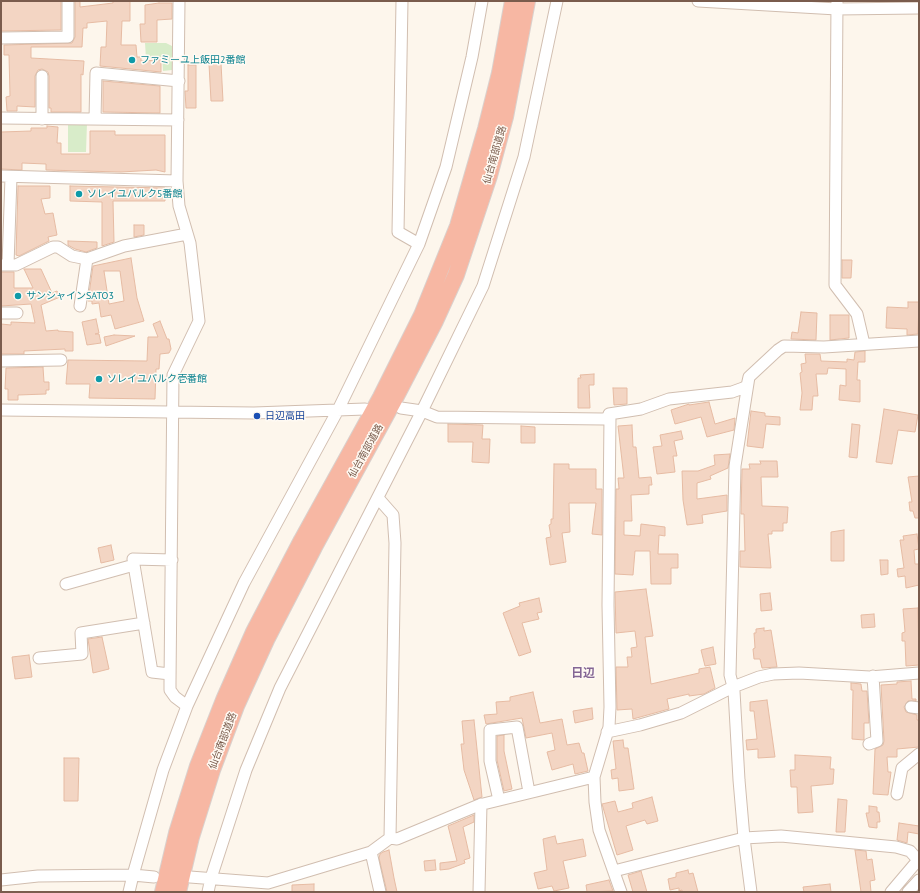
<!DOCTYPE html>
<meta charset="utf-8">
<style>
body{margin:0}
#map{position:relative;width:920px;height:893px;overflow:hidden;background:#fdf6ec;font-family:"PT Sans",sans-serif}
canvas{display:block}
.frame{position:absolute;inset:0;border:2px solid #7a5c4d;pointer-events:none}
</style>
<div id="map">
<canvas width="920" height="893"></canvas>
<div class="frame"></div>
</div>
<script>
const context = document.querySelector('canvas').getContext('2d');
context.lineJoin = 'round';
function fillPath(path, color) { context.fillStyle = color; context.fill(path, 'evenodd'); }
const toPath = rows => new Path2D(rows.map(r => 'M' + r).join(''));
function trace(path, color, width, dash) { context.strokeStyle = color; context.lineWidth = width; context.lineCap = dash ? 'butt' : 'round'; context.setLineDash(dash || []); context.stroke(path); }
function drawText(font, color, halo, rows, align = 'center') {
  context.font = font + ' "PT Sans","Noto Sans JP",sans-serif'; context.lineWidth = 3; context.setLineDash([]); context.textBaseline = 'middle'; context.strokeStyle = halo; context.fillStyle = color; for (const [text, x, y, turn = 0] of rows) {
    context.save(); context.translate(x, y); context.rotate((+turn || 0) * Math.PI / 180); context.textAlign = isNaN(turn) ? turn : align; if (halo) context.strokeText(text, 0, 0); context.fillText(text, 0, 0); context.restore();
  }
}
fillPath(toPath([
 [145,43,166,43,172,46,172,70,163,71,162,57,146,58],
 [68,123,87,123,86,152,68,152]
]), '#d8ecc9');
const building = toPath([
 [1,1,61,1,61,30,1,31,1,1],
 [75,1,80,1,80,7,113,3,113,1,130,1,130,21,122,21,121,45,136,45,137,57,141,57,141,61,161,60,161,72,100,66,101,47,106,47,107,21,87,23,87,28,83,28,82,47,31,47,31,58,84,61,83,75,81,74,81,112,51,112,51,108,49,108,49,76,48,72,42,69,38,70,35,76,35,107,17,106,17,111,7,111,6,97,10,96,9,55,4,55,4,45,72,43,75,37,75,1],
 [159,3,172,3,172,19,157,20,157,42,141,42,140,24,145,24,145,5,159,3],
 [221,63,223,101,211,101,209,64,221,63],
 [188,65,196,65,196,108,186,108,185,91,188,91,188,65],
 [103,81,160,86,160,113,103,112,103,81],
 [47,126,58,127,57,143,61,143,61,154,90,154,90,131,115,131,115,135,165,135,165,172,156,170,121,172,46,170,46,164,22,163,22,170,1,169,1,132,31,131,31,128,47,128,47,126],
 [18,186,50,186,50,198,41,199,45,214,53,213,57,235,48,237,49,241,19,256,16,255,18,186],
 [70,186,165,188,165,201,113,201,114,242,102,246,102,202,70,201,70,186],
 [134,225,144,225,144,235,134,237,134,225],
 [68,241,97,242,97,248,86,252,75,249,68,245,68,241],
 [131,258,137,298,144,321,115,329,111,315,101,317,99,303,92,304,92,301,88,301,93,266,131,258],
 [104,271,120,271,124,301,109,304,104,271],
 [842,260,852,260,851,278,842,278,842,260],
 [24,269,41,269,52,293,57,291,60,297,41,305,46,331,58,330,58,331,73,332,73,351,65,351,65,349,24,351,24,354,1,354,1,324,11,325,11,322,35,323,31,304,1,306,1,272,14,272,14,288,33,288,24,269],
 [908,302,919,302,918,334,907,335,907,329,886,328,887,307,908,308,908,302],
 [801,312,817,313,816,340,791,339,792,332,798,333,801,312],
 [830,315,849,315,849,338,830,340,830,315],
 [96,319,99,333,95,334,99,334,101,343,87,345,82,322,96,319],
 [160,321,167,339,169,339,171,349,169,353,160,354,159,369,156,369,155,399,89,398,90,384,66,384,68,360,147,361,148,337,158,337,153,324,160,321],
 [114,335,135,336,106,346,104,337,114,335],
 [865,351,865,362,858,362,857,380,860,380,860,402,839,400,840,385,846,386,846,369,828,368,827,374,816,374,818,396,813,396,812,410,800,410,802,393,800,373,802,372,801,364,806,363,805,354,820,354,821,361,847,362,847,359,854,360,855,352,865,351],
 [43,367,44,382,49,382,49,390,46,390,46,394,18,395,18,400,8,400,8,389,5,389,6,368,43,367],
 [594,374,594,385,589,385,590,408,578,408,578,378,581,378,580,375,594,374],
 [613,388,627,388,627,404,614,405,613,388],
 [709,402,715,424,735,418,734,430,707,437,701,417,675,424,671,410,689,404,689,405,709,402],
 [884,409,918,415,915,432,898,430,892,464,876,462,884,409],
 [751,411,765,413,765,416,780,417,780,425,766,424,763,448,747,446,751,411],
 [448,424,483,425,482,439,490,439,489,463,472,462,473,442,448,442,448,424],
 [852,424,860,425,857,458,849,457,852,424],
 [632,425,633,447,636,447,639,478,651,477,652,485,649,485,649,494,631,495,632,521,624,521,624,535,640,536,641,524,665,527,665,536,659,535,658,554,678,554,678,568,671,568,671,584,651,584,650,551,635,551,633,575,615,574,616,489,619,489,618,478,624,478,618,426,632,425],
 [521,426,535,427,535,443,521,443,521,426],
 [681,431,683,439,674,441,677,456,673,456,675,472,657,474,653,447,662,446,660,435,681,431],
 [730,454,728,468,710,476,711,479,697,483,697,499,727,495,727,511,702,515,703,523,687,525,683,500,682,471,698,471,715,465,714,455,730,454],
 [760,461,777,461,778,477,761,477,762,506,788,507,787,523,783,523,783,531,772,531,772,534,768,534,771,568,740,567,740,551,745,551,744,514,741,514,742,469,750,469,749,464,761,464,760,461],
 [554,464,569,464,569,469,596,469,596,489,602,489,602,535,592,534,596,503,569,503,570,532,562,533,566,562,550,565,546,538,551,537,549,525,551,524,551,519,553,519,554,464],
 [919,476,919,518,915,518,913,511,910,511,909,502,912,502,908,477,919,476],
 [844,530,844,561,831,561,831,532,844,530],
 [917,534,919,549,914,550,915,564,919,564,919,585,906,588,905,576,898,577,897,569,904,568,900,540,904,540,903,536,917,534],
 [111,545,114,560,101,563,98,548,111,545],
 [880,560,888,560,888,574,881,575,880,560],
 [646,589,653,636,645,637,651,684,699,673,699,669,710,667,715,688,704,694,689,696,689,694,667,699,669,709,633,719,632,709,617,710,616,667,628,667,627,657,632,657,631,648,637,647,635,631,616,633,615,592,646,589],
 [770,593,772,610,761,611,760,594,770,593],
 [539,598,542,612,537,613,539,619,522,623,531,652,519,656,503,613,520,606,519,603,539,598],
 [918,608,919,665,906,666,905,641,902,641,902,633,905,632,903,609,918,608],
 [874,614,875,627,862,628,861,615,874,614],
 [764,628,764,631,771,630,777,667,762,668,760,659,754,659,753,649,755,648,754,633,756,633,756,629,764,628],
 [102,637,109,669,93,673,88,639,102,637],
 [713,647,716,664,705,666,701,650,713,647],
 [29,655,32,677,15,679,12,657,29,655],
 [911,681,912,699,916,699,916,701,908,701,904,707,906,712,917,715,917,720,919,720,919,747,897,749,897,757,887,757,888,772,891,772,888,795,873,794,875,749,883,745,884,741,881,685,897,684,897,682,911,681],
 [851,683,861,684,862,691,867,691,869,723,864,723,864,740,852,739,853,690,851,690,851,683],
 [533,692,540,723,562,719,567,745,579,743,582,753,584,753,588,771,575,774,573,764,552,770,547,752,555,750,552,733,526,738,522,718,486,724,484,715,497,714,496,702,510,701,510,697,533,692],
 [767,700,775,757,758,758,758,749,747,750,746,740,757,739,754,711,750,711,750,702,767,700],
 [592,708,593,719,575,723,573,711,592,708],
 [474,720,482,797,474,800,464,770,461,744,464,744,462,721,474,720],
 [504,735,504,751,512,789,504,791,497,760,497,736,504,735],
 [623,740,624,748,628,748,634,789,619,791,618,778,612,779,611,770,616,769,613,741,623,740],
 [795,755,831,757,830,769,834,769,833,784,811,786,813,812,798,813,797,787,791,787,790,770,795,770,795,755],
 [64,758,79,758,78,801,64,801,64,758],
 [652,797,658,821,647,824,645,820,626,826,633,850,617,855,602,804,615,801,618,812,633,808,632,803,652,797],
 [838,799,847,800,845,832,836,832,838,799],
 [869,806,877,807,877,812,879,812,880,822,877,822,877,828,869,827,866,813,869,813,869,806],
 [474,815,474,822,463,827,470,858,464,860,465,863,449,869,440,870,440,863,457,861,448,826,474,815],
 [899,823,919,826,919,834,908,832,907,843,897,840,899,823],
 [555,836,557,844,583,839,586,856,563,861,569,888,554,891,552,886,538,889,534,873,547,870,543,839,555,836],
 [389,850,394,878,397,892,387,892,379,858,380,854,383,852,389,850],
 [855,850,866,851,867,860,872,859,875,880,870,881,871,892,861,892,855,850],
 [435,860,436,870,425,871,424,861,435,860],
 [688,870,689,874,693,873,698,892,682,892,682,890,679,891,679,888,670,890,668,879,676,877,676,873,688,870],
 [641,871,647,892,633,892,628,875,641,871],
 [609,880,613,891,587,892,586,885,609,880],
 [314,884,314,892,292,892,292,885,314,884],
 [830,884,831,892,804,892,803,887,830,884]
]);
fillPath(building, '#f3d5c3');
trace(building, '#e6bba3', 1);
const minor = toPath([
 [179,1,177,181,179,206,190,243,199,321,173,375,170,682,170,690,175,697,187,706],
 [402,1,398,232,419,244],
 [698,1,837,9,919,8],
 [837,1,835,285,857,314,864,344],
 [1,38,68,37,68,1],
 [1,118,178,120],
 [42,119,42,76],
 [95,119,96,73,179,81],
 [1,176,177,181],
 [1,265,16,265,53,247,58,247,72,256,87,259,124,246,187,234],
 [8,265,11,177],
 [80,306,87,259],
 [1,313,17,313],
 [1,361,61,360],
 [749,377,735,466,730,675,734,691,739,780,744,838,781,836,896,847,910,851,918,860],
 [401,408,422,411,437,417,603,419,610,417,609,414,641,409,669,399,732,392,743,388,747,386,749,377,778,350,784,346,824,347,919,341],
 [1,410,254,413,365,409],
 [610,417,608,605,610,707,609,727,594,777,595,802,599,830,621,892],
 [66,584,134,565],
 [39,658,82,654,81,633,144,623],
 [170,674,152,672,133,559,172,560],
 [911,707,919,708],
 [607,732,640,725,681,713,733,687,759,677,773,674,799,673,870,677,919,673],
 [869,744,877,741,873,676],
 [897,794,902,768,919,754],
 [499,800,490,761,490,730,517,727,529,792],
 [390,838,397,839,479,805,594,777],
 [371,852,380,892],
 [614,871,744,838,751,892],
 [190,877,268,883,371,852,390,838,395,543,393,515,378,498],
 [1,880,38,876,133,875,154,877],
 [129,892,133,875,163,770,187,706,244,583,338,410,419,244,446,167,472,57,482,1],
 [208,892,211,878,246,770,280,688,422,411,483,286,524,157,557,1],
 [479,892,481,804],
 [891,892,919,859],
 [908,892,919,880]
]);
const highway = toPath([
 [163,892,177,833,198,766,224,700,254,632,302,540,381,397,422,315,458,226,486,129,500,73,513,1],
 [178,892,191,837,212,770,236,706,267,638,314,547,393,402,435,321,456,275,489,176,505,117,527,1]
]);
trace(minor, '#d1beb0', 13);
trace(highway, '#dad1cd', 18);
trace(minor, '#fff', 11);
trace(highway, '#f7b7a3', 16);
for (const [x, y, r, color] of [
 [132,60,4,"#0f9aa8"],
 [79,194,4,"#0f9aa8"],
 [18,296,4,"#0f9aa8"],
 [99,379,4,"#0f9aa8"],
 [257,416,4,"#1a4fb4"]
]) { const dot = new Path2D(); dot.arc(x, y, r, 0, 2 * Math.PI); context.fillStyle = color; context.fill(dot); trace(dot, '#fffaf3', 1.5); }
drawText('10px', '#0d838f', '#fffaf3', [
 ["ファミーユ上飯田2番館",140,60],
 ["ソレイユパルク5番館",87,194],
 ["サンシャインSATO3",26,296],
 ["ソレイユパルク壱番館",107,379]
], 'left');
drawText('10px', '#7a5c4d', '#fffaf3', [
 ["仙台南部道路",495,155,-74],
 ["仙台南部道路",366,451,-61],
 ["仙台南部道路",223,741,-69]
]);
drawText('10px', '#164399', '#fffaf3', [
 ["日辺高田",265,416]
], 'left');
drawText('bold 12px', '#846695', '#fffaf3', [
 ["日辺",583,674]
]);
</script>
